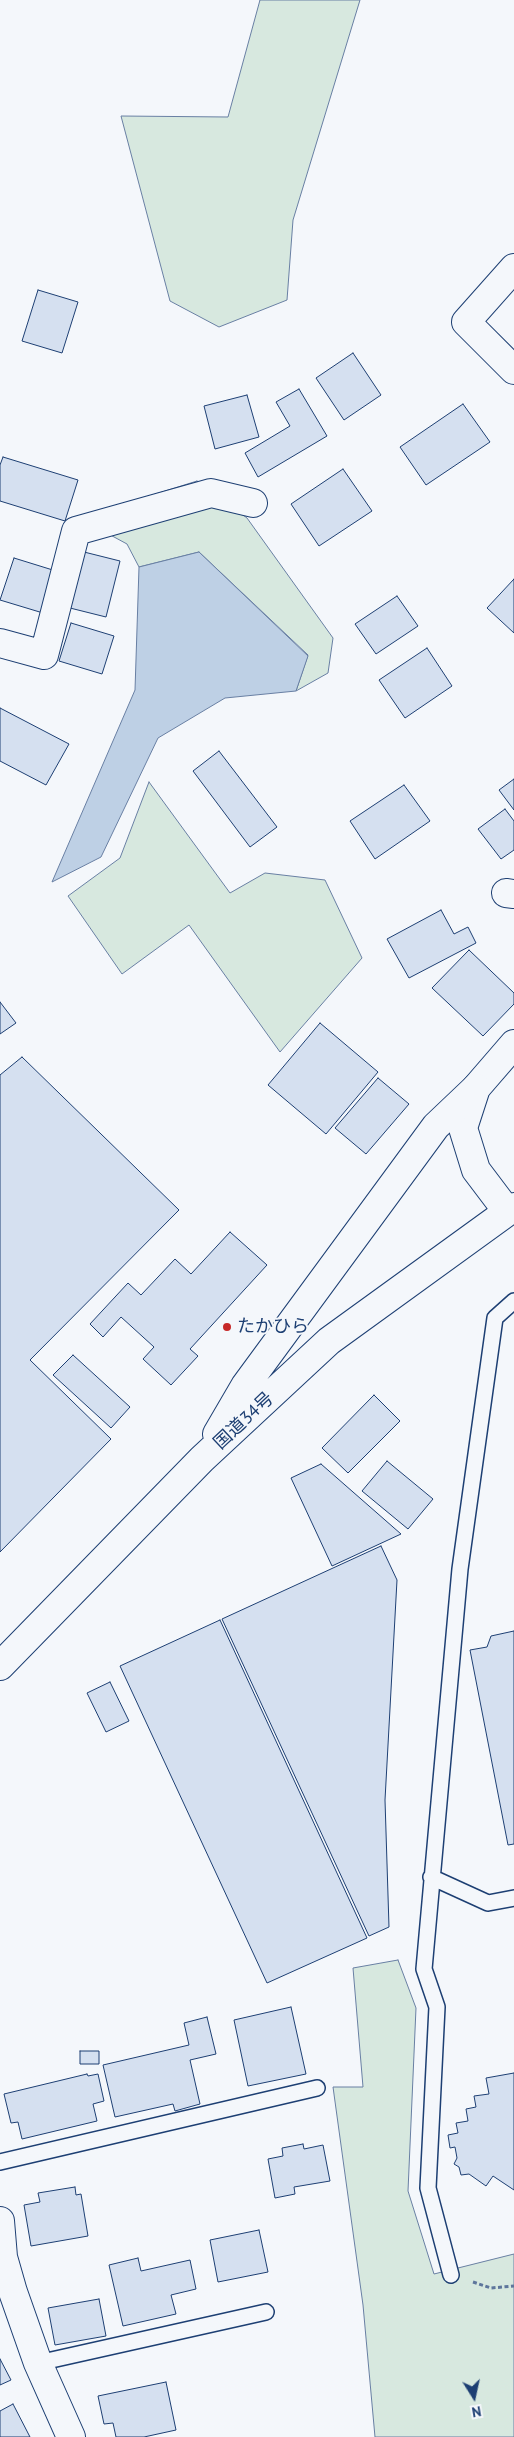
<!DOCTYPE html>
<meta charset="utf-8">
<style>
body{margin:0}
#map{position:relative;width:514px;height:2437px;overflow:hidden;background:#f4f7fb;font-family:"PT Sans",sans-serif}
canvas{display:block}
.north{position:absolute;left:449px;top:2372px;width:50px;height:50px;-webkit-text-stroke:4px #f4f7fb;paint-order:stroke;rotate:170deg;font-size:14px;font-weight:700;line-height:20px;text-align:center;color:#1d3f73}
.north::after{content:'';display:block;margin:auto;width:18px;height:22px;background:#1d3f73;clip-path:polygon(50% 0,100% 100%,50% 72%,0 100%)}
</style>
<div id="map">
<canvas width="514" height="2437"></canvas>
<div class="north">N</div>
</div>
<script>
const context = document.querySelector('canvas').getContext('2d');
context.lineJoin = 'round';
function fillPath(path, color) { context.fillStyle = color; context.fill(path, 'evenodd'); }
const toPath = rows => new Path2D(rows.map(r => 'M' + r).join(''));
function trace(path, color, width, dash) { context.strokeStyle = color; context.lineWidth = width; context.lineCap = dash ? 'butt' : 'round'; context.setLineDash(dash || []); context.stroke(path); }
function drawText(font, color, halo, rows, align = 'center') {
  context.font = font + ' "PT Sans","Noto Sans JP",sans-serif'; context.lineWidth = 4; context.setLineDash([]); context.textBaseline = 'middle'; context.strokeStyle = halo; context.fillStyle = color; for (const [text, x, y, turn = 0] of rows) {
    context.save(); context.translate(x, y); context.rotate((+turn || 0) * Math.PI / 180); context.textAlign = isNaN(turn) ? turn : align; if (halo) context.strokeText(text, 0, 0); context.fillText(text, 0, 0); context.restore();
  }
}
const green = toPath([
 [260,0,360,0,293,220,287,300,219,327,170,301,121,116,228,117,260,0],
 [197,481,247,518,333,638,328,673,296,691,308,655,199,552,139,567,127,544,79,518,197,481],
 [149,782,230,893,265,873,325,880,362,958,280,1052,189,925,122,974,68,896,120,858,149,782],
 [398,1960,416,2008,408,2191,434,2274,514,2254,514,2437,375,2437,363,2305,333,2087,363,2087,353,1968,398,1960]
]);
fillPath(green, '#d7e8df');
trace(green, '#687fa3', 1);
const water = toPath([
 [199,552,308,656,296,691,225,698,158,738,101,857,52,882,135,690,139,567,199,552]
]);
fillPath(water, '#bed0e5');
trace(water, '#687fa3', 1);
const building = toPath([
 [38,290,78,302,62,353,22,341,38,290],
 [353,353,381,395,344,420,316,378,353,353],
 [299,389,327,436,258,477,245,453,290,426,276,402,299,389],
 [247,395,259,437,215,449,204,406,247,395],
 [463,404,490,442,426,485,400,447,463,404],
 [3,457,78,480,65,521,0,501,0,465,3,457],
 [343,469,372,511,319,546,291,504,343,469],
 [84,552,120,561,106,617,70,608,84,552],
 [14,558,56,571,43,613,0,600,14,558],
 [514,579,514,633,487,608,514,579],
 [397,596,418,626,376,654,355,624,397,596],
 [71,623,114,636,102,674,59,661,71,623],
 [427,648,452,686,405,718,379,680,427,648],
 [0,708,69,744,46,785,0,761,0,708],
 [219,751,277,827,250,847,193,771,219,751],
 [514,779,514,810,499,790,514,779],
 [404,785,430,821,375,859,350,821,404,785],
 [505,809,514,821,514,850,501,859,478,829,505,809],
 [441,910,454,934,468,927,476,943,409,978,387,939,441,910],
 [469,950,514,993,514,1004,483,1036,432,988,469,950],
 [0,1002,16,1023,0,1034,0,1002],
 [320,1023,378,1072,326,1134,268,1085,320,1023],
 [22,1057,179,1210,30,1360,111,1439,0,1552,0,1075,22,1057],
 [378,1078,409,1104,366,1154,335,1128,378,1078],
 [230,1232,267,1265,190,1349,198,1356,171,1385,143,1359,154,1347,121,1317,103,1337,90,1324,128,1283,141,1295,175,1259,191,1274,230,1232],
 [73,1355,130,1407,111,1428,53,1375,73,1355],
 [374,1395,400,1421,348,1473,322,1448,374,1395],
 [387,1461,433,1499,408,1529,362,1491,387,1461],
 [321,1464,401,1534,332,1566,291,1478,321,1464],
 [381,1546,397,1580,385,1800,389,1927,369,1936,222,1619,381,1546],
 [220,1620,367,1938,267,1983,120,1666,220,1620],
 [514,1631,514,1844,508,1845,470,1650,487,1647,491,1636,514,1631],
 [110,1682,129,1721,106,1732,87,1693,110,1682],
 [291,2007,306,2074,248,2086,234,2020,291,2007],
 [207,2017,216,2054,190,2060,200,2104,175,2111,173,2104,115,2117,103,2065,189,2045,184,2023,207,2017],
 [80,2051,99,2051,99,2064,80,2064,80,2051],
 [514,2073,514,2190,493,2176,486,2186,469,2174,461,2175,459,2167,454,2164,457,2158,455,2147,450,2148,448,2135,458,2133,456,2123,468,2121,466,2109,476,2107,474,2096,489,2094,486,2078,514,2073],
 [87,2074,88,2076,98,2074,104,2101,93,2104,97,2121,22,2139,18,2122,11,2123,4,2094,87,2074],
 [303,2144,304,2149,323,2145,330,2181,294,2187,295,2194,275,2198,268,2159,283,2156,282,2148,303,2144],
 [75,2187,76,2195,81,2194,88,2236,31,2246,24,2205,40,2202,38,2193,75,2187],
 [259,2230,268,2272,218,2282,210,2240,259,2230],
 [138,2258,141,2271,190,2260,196,2289,171,2295,176,2314,123,2326,109,2265,138,2258],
 [99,2299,106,2336,55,2345,48,2308,99,2299],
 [0,2359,11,2380,0,2385,0,2359],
 [166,2382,176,2430,144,2437,116,2437,113,2423,104,2424,98,2396,166,2382],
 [13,2404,30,2437,0,2437,0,2411,13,2404]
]);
fillPath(building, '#d5e0f0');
trace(building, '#1d3f73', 1);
const lane = toPath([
 [431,1877,488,1903,514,1898],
 [0,2162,317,2088],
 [451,2275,428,2188,437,2007,424,1969,460,1569,495,1318,514,1301],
 [38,2363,266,2312]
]);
const street = toPath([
 [514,268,466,322,514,370],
 [0,643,44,655,76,531,211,493,253,503],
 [506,893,514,894],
 [507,1211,476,1170,463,1128,476,1088,514,1044],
 [0,2221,3,2257,13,2292,38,2363,71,2437]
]);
const highway = toPath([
 [217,1434,245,1386,436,1126,476,1088],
 [0,1666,202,1459,329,1341,514,1207]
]);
trace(lane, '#1d3f73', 18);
trace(street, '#1d3f73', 30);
trace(highway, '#1d3f73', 30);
trace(toPath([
 [473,2282,491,2288,514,2286]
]), '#5e769c', 3, [4, 2.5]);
trace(lane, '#f4f7fb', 15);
trace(street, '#f4f7fb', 28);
trace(highway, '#f4f7fb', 28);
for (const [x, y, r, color] of [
 [227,1327,5,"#c62828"]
]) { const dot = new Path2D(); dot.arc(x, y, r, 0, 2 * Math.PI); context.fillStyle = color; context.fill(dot); trace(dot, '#f4f7fb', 2); }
drawText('18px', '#1d3f73', '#f4f7fb', [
 ["たかひら",237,1327]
], 'left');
drawText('18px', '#1d3f73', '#f4f7fb', [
 ["国道34号",244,1421,-43]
]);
</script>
